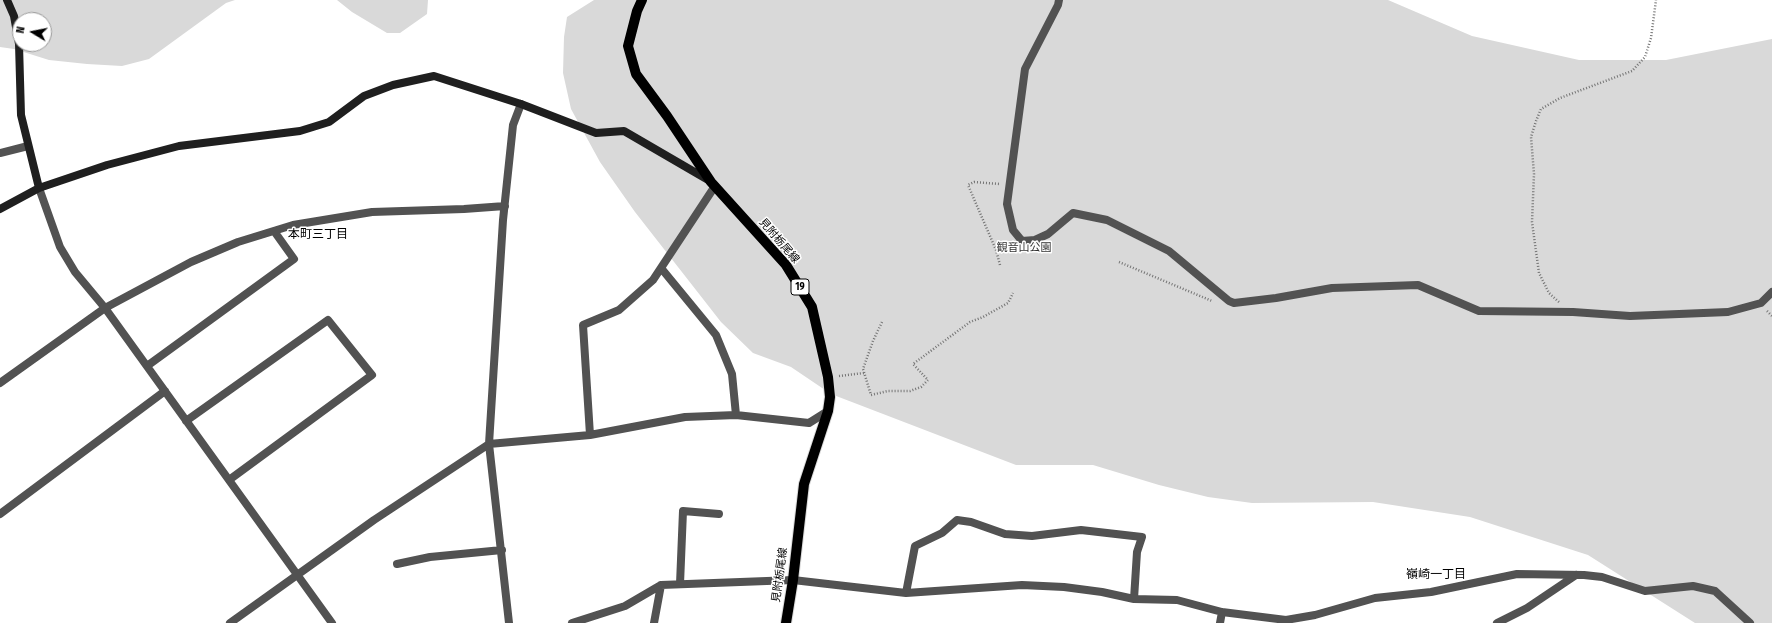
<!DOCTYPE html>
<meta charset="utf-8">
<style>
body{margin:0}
#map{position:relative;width:1772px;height:623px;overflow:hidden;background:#fff;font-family:"Fira Sans Condensed",sans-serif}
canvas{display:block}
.north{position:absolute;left:12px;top:12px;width:40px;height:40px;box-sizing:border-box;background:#fff;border:1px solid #999;border-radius:50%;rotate:280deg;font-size:11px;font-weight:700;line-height:16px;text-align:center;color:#000}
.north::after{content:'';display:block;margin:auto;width:14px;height:18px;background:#000;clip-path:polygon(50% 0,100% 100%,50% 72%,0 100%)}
</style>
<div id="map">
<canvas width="1772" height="623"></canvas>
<div class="north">N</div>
</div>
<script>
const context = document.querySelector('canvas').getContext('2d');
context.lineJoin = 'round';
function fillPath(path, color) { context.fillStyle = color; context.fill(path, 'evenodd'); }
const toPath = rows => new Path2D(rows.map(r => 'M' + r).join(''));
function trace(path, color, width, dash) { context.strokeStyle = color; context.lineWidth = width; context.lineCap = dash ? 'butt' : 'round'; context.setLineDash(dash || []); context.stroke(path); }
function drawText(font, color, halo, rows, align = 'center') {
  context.font = font + ' "Fira Sans Condensed","Noto Sans JP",sans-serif'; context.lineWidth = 3; context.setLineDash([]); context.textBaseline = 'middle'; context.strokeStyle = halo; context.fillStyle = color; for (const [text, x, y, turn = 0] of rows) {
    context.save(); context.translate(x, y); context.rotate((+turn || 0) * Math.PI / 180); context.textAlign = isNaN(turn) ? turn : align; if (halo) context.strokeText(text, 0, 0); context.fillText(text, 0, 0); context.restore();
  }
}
fillPath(toPath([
 [0,0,235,0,226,3,149,59,122,66,87,64,49,60,14,49,0,47],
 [20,20,44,20,44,44,20,44],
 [337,0,428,0,427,14,400,33,387,33,352,12],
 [594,0,1388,0,1472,36,1579,60,1666,60,1772,39,1772,623,1695,623,1588,555,1470,517,1373,502,1252,503,1208,497,1159,485,1093,465,1016,465,831,394,791,367,753,353,721,322,635,212,600,162,571,109,563,73,564,37,567,17]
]), '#d9d9d9');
const primary = toPath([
 [642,0,637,11,628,46,636,74,667,116,711,182,786,265,812,307,828,377,830,397,828,411,804,484,793,580,786,623]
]);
trace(primary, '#dbdbdb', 12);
trace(toPath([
 [1119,262,1212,301],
 [1000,265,996,250,968,185,974,182,1000,184],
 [1559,302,1549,293,1539,273,1532,222,1534,174,1531,137,1536,121,1541,109,1560,98,1632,71,1645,57,1651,38,1656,0],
 [1767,311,1772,316],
 [882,322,873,341,863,369,871,395,888,391,910,391,921,387,928,380,913,364,970,322,983,317,1008,303,1013,293],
 [839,376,864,373]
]), '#747474', 2.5, [1, 2]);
trace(toPath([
 [1059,0,1058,5,1025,69,1007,204,1013,230,1022,241,1035,240,1048,234,1073,213,1107,220,1169,251,1229,301,1234,303,1276,298,1332,288,1418,285,1479,311,1573,312,1630,316,1728,312,1761,303,1772,292],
 [0,153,28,146],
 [39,188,60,247,75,272,105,308,332,623],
 [661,268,716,335,732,374,736,415],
 [147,366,294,259,274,231],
 [0,383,105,308,191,262,238,242,293,225,372,212,464,209,505,206],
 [186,421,328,320,372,375,229,480],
 [590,435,583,325,619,310,653,280,715,186],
 [0,514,165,391],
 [397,564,430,557,502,550],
 [680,584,683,511,719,514],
 [906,593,915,546,942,533,957,520,971,522,1005,534,1032,536,1081,530,1142,537,1137,552,1134,599],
 [230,623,374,520,489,444,590,435,685,417,736,415,809,423,828,411],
 [509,623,489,444,503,220,513,125,521,104],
 [572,623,625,606,661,585,793,580,906,593,1022,585,1064,587,1102,592,1134,599,1177,600,1222,612,1286,620,1315,615,1375,598,1431,592,1517,574,1584,575,1602,577,1645,591,1693,586,1715,591,1750,623],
 [654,623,661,585],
 [1220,623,1222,612],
 [1497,623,1527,608,1576,575]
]), '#525252', 8);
trace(toPath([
 [7,0,14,16,19,44,21,115,39,188],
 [0,209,39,188,107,165,179,146,300,131,329,122,364,96,393,85,434,76,521,104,596,133,624,131,710,181]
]), '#1f1f1f', 8);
trace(primary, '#000', 10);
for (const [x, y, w] of [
 [800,287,18]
]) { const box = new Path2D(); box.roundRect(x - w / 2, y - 8, w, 16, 3); context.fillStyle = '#fff'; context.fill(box); trace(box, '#000', 1); }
drawText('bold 10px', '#000', null, [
 ["19",800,287]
]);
drawText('11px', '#000', '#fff', [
 ["見附栃尾線",779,241,49],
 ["見附栃尾線",780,575,-82]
]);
drawText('11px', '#303030', '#fff', [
 ["観音山公園",1024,248]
]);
drawText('12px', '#000', '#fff', [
 ["本町三丁目",318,235],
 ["嶺崎一丁目",1436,575]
]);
</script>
